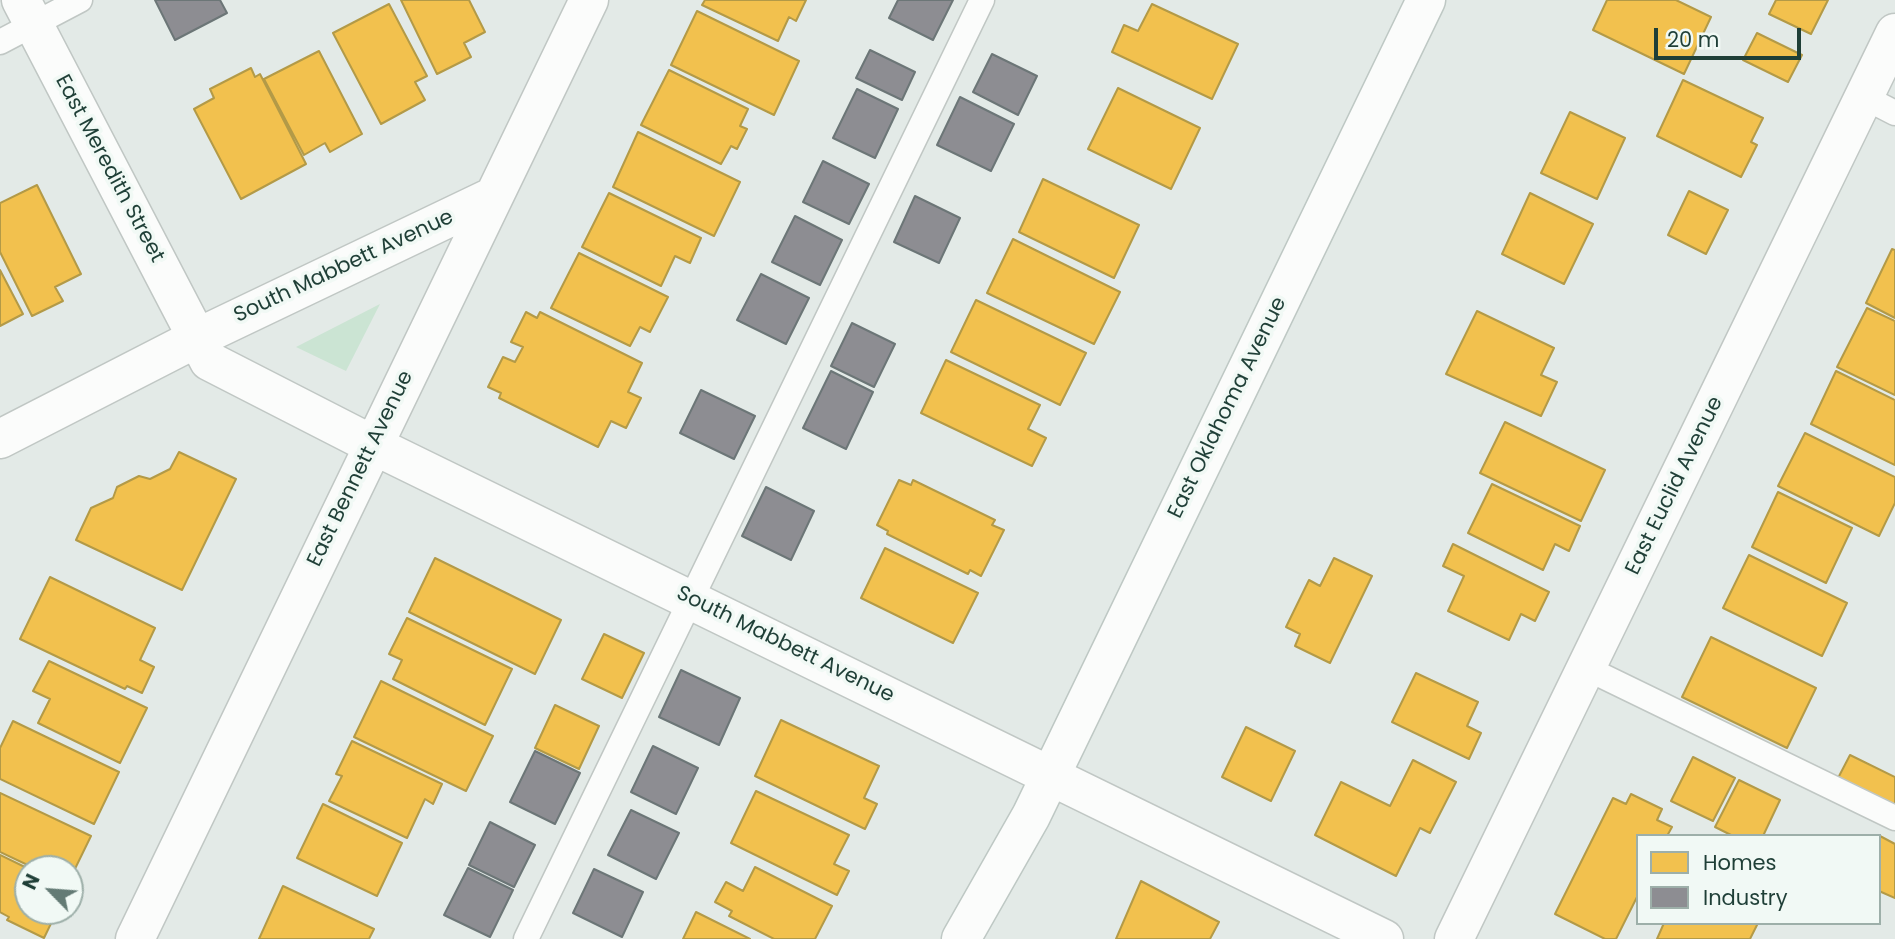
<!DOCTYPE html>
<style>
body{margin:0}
#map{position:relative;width:1895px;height:939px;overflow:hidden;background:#e3eae7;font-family:Poppins,sans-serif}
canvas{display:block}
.legend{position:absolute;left:1636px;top:834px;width:245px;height:91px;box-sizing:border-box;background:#f1f9f5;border:2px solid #9dafa9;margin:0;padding:9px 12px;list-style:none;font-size:21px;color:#1f3f37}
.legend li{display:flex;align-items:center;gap:14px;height:35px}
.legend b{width:35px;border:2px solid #9dafa9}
.north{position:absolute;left:14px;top:855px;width:70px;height:70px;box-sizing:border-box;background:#f1f9f5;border:2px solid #9dafa9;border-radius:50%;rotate:295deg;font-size:19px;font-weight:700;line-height:28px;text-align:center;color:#1f3f37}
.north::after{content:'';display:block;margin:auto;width:24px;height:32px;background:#647b75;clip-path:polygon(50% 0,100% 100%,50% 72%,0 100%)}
.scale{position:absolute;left:1654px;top:28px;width:147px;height:32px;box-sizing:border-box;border:4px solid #1f3f37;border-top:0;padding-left:9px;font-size:21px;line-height:24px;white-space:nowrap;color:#1f3f37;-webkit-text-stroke:5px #f1f9f5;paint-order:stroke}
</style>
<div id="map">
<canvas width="1895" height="939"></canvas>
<ul class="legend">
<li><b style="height:19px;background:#f2c14e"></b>Homes</li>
<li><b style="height:19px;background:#8d8d92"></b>Industry</li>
</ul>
<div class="north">N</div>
<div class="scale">20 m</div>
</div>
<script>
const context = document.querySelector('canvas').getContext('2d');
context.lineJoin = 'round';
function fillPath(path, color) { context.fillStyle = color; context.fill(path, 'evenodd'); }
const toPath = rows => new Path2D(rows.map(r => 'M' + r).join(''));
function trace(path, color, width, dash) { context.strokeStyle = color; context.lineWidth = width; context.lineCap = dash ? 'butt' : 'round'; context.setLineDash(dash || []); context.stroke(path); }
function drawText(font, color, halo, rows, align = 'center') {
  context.font = font + ' Poppins,sans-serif'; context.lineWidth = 7; context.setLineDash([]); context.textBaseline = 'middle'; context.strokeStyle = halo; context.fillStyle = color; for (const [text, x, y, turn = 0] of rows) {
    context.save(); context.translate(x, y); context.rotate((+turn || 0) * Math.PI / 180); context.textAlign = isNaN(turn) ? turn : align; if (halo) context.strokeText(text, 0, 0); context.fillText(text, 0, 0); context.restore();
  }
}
fillPath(toPath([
 [380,304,346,371,296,347]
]), '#cbe4d3');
const homes = toPath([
 [401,0,469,0,485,32,464,43,471,57,437,74,401,0],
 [705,0,806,0,796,21,789,17,778,41,702,5,705,0],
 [1607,0,1676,0,1711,17,1684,74,1593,30,1607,0],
 [1776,0,1828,0,1811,34,1769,14,1776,0],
 [389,4,427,76,415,82,425,100,381,124,333,33,389,4],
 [1152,4,1238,44,1212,99,1112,52,1124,25,1138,31,1152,4],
 [697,11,799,61,774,115,671,65,697,11],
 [1757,33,1802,55,1788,82,1743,60,1757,33],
 [319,51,362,134,330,152,325,143,304,155,264,79,319,51],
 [251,68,255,77,260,74,306,164,241,199,194,109,214,98,210,89,251,68],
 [669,70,748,109,740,126,747,129,737,149,731,146,721,164,641,125,669,70],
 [1683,80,1763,118,1751,142,1757,145,1741,177,1657,136,1683,80],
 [1118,88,1200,128,1171,189,1088,149,1118,88],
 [1570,112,1625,138,1597,199,1541,173,1570,112],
 [638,132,740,182,714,236,613,187,638,132],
 [1043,179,1139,225,1114,278,1019,232,1043,179],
 [37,185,81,274,55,287,63,301,32,316,0,252,0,203,37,185],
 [1689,191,1728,210,1706,254,1668,235,1689,191],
 [609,193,701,238,690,263,675,256,661,286,582,247,609,193],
 [1530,193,1593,224,1564,284,1502,254,1530,193],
 [1013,239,1120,292,1094,344,987,293,1013,239],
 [1892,249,1895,250,1895,318,1866,303,1892,249],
 [579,253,668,297,650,332,640,327,630,346,551,308,579,253],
 [0,270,23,314,0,326,0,270],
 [976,300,1086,353,1060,405,951,352,976,300],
 [1867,308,1895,321,1895,395,1837,367,1867,308],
 [1477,311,1554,348,1541,375,1557,382,1541,416,1446,374,1477,311],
 [526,312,537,318,540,312,642,363,628,392,641,398,626,428,611,421,598,447,499,398,501,393,488,387,503,357,515,362,523,347,511,342,526,312],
 [946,360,1040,405,1028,429,1046,438,1032,466,921,413,946,360],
 [1836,371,1895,400,1895,465,1811,424,1836,371],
 [1505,422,1605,470,1581,521,1480,473,1505,422],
 [1805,433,1895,477,1895,503,1879,536,1778,486,1805,433],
 [179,452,236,479,182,590,76,540,91,508,113,498,117,487,139,476,150,479,170,469,179,452],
 [899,480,911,485,913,480,995,520,992,525,1004,530,981,576,970,570,968,574,887,534,888,531,877,525,899,480],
 [1492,484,1580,526,1569,551,1555,544,1543,570,1468,533,1492,484],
 [1778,492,1852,528,1826,583,1752,547,1778,492],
 [1453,544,1549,592,1535,621,1521,614,1509,640,1448,611,1464,576,1443,566,1453,544],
 [885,548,978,593,953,643,861,598,885,548],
 [1749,555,1847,603,1822,656,1723,608,1749,555],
 [435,558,561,620,535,674,409,612,435,558],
 [1334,558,1372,576,1330,663,1295,646,1300,634,1286,627,1309,580,1320,586,1334,558],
 [50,577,155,628,140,660,154,667,142,693,127,686,125,689,20,639,50,577],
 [407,618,512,669,485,725,393,679,402,660,389,654,407,618],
 [604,634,644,653,622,698,582,679,604,634],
 [1711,637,1816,688,1787,748,1682,697,1711,637],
 [49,661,147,708,120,763,38,723,50,699,33,691,49,661],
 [1416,673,1478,702,1467,726,1481,733,1469,759,1392,722,1416,673],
 [381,681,493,736,466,791,354,737,381,681],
 [555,705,599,726,579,769,535,748,555,705],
 [781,720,879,766,864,798,877,804,865,829,755,776,781,720],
 [13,721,119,772,94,824,0,779,0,748,13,721],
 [1246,727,1295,751,1271,801,1222,777,1246,727],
 [352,741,442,784,433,804,425,799,407,838,329,801,342,776,336,774,352,741],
 [1850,755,1895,777,1895,808,1837,780,1850,755],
 [1693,757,1735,778,1713,821,1671,801,1693,757],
 [1413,760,1456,782,1430,833,1420,828,1396,876,1315,835,1341,782,1390,806,1413,760],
 [1739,780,1780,800,1763,836,1733,836,1715,827,1739,780],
 [756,791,849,835,834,864,849,871,837,895,731,843,756,791],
 [0,793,91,836,70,879,70,869,36,869,0,852,0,793],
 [1631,794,1662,809,1657,820,1672,827,1667,836,1638,836,1638,895,1616,939,1605,939,1555,914,1613,798,1626,804,1631,794],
 [323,804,402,843,377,896,297,858,323,804],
 [1880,836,1895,844,1895,898,1879,891,1880,836],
 [0,855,29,869,28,911,57,911,44,938,7,920,9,917,0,912,0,855],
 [755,867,832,906,815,939,774,939,729,916,732,911,715,902,726,882,743,891,755,867],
 [1141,881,1219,922,1210,939,1116,939,1141,881],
 [283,886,374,929,369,939,259,939,283,886],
 [696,912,750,939,683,939,696,912],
 [1664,923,1758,923,1750,939,1657,939,1664,923]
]);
fillPath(homes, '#f2c14e');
trace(homes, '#b39a47', 2);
const industry = toPath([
 [155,0,220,0,227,13,175,40,155,0],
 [898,0,953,0,933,40,889,18,898,0],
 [870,50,915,72,902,100,856,78,870,50],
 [992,54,1037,76,1018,115,973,92,992,54],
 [857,89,898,109,875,158,833,138,857,89],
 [960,97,1014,124,991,171,937,145,960,97],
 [823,161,869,184,849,224,803,202,823,161],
 [915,196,960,218,939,263,894,242,915,196],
 [795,216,842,240,820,285,772,262,795,216],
 [761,274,809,298,786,344,737,320,761,274],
 [852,323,895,344,874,387,831,366,852,323],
 [831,371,873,392,846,449,803,428,831,371],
 [701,390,755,416,734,459,680,433,701,390],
 [766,487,814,511,791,560,742,536,766,487],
 [681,670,740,698,719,745,659,717,681,670],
 [653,746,698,768,676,814,631,792,653,746],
 [535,751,580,773,555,824,510,802,535,751],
 [631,810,679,833,656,879,608,855,631,810],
 [490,822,535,845,514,887,469,865,490,822],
 [468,868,513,890,490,937,444,915,468,868],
 [594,869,643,892,622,937,573,913,594,869]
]);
fillPath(industry, '#8d8d92');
trace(industry, '#6c7677', 2);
const lane = toPath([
 [0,42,80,0],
 [1864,97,1895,113],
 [1586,668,1895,818],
 [526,939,982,0]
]);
const street = toPath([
 [21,0,209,361,373,445,1384,939],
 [0,439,197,338,492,197],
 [135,939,589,0],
 [1454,939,1895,33]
]);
const secondary = toPath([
 [961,939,1031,816,1426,0]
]);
trace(lane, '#c0c7c4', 27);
trace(street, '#c0c7c4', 41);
trace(secondary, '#bec8c4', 41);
trace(lane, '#fbfcfb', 24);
trace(street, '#fbfcfb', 38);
trace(secondary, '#fbfcfb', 38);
drawText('21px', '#1f3f37', '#f1f9f5', [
 ["East Meredith Street",109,169,62],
 ["South Mabbett Avenue",344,267,-25],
 ["East Oklahoma Avenue",1228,408,-64],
 ["East Bennett Avenue",361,469,-64],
 ["East Euclid Avenue",1675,486,-64],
 ["South Mabbett Avenue",785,645,26]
]);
</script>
